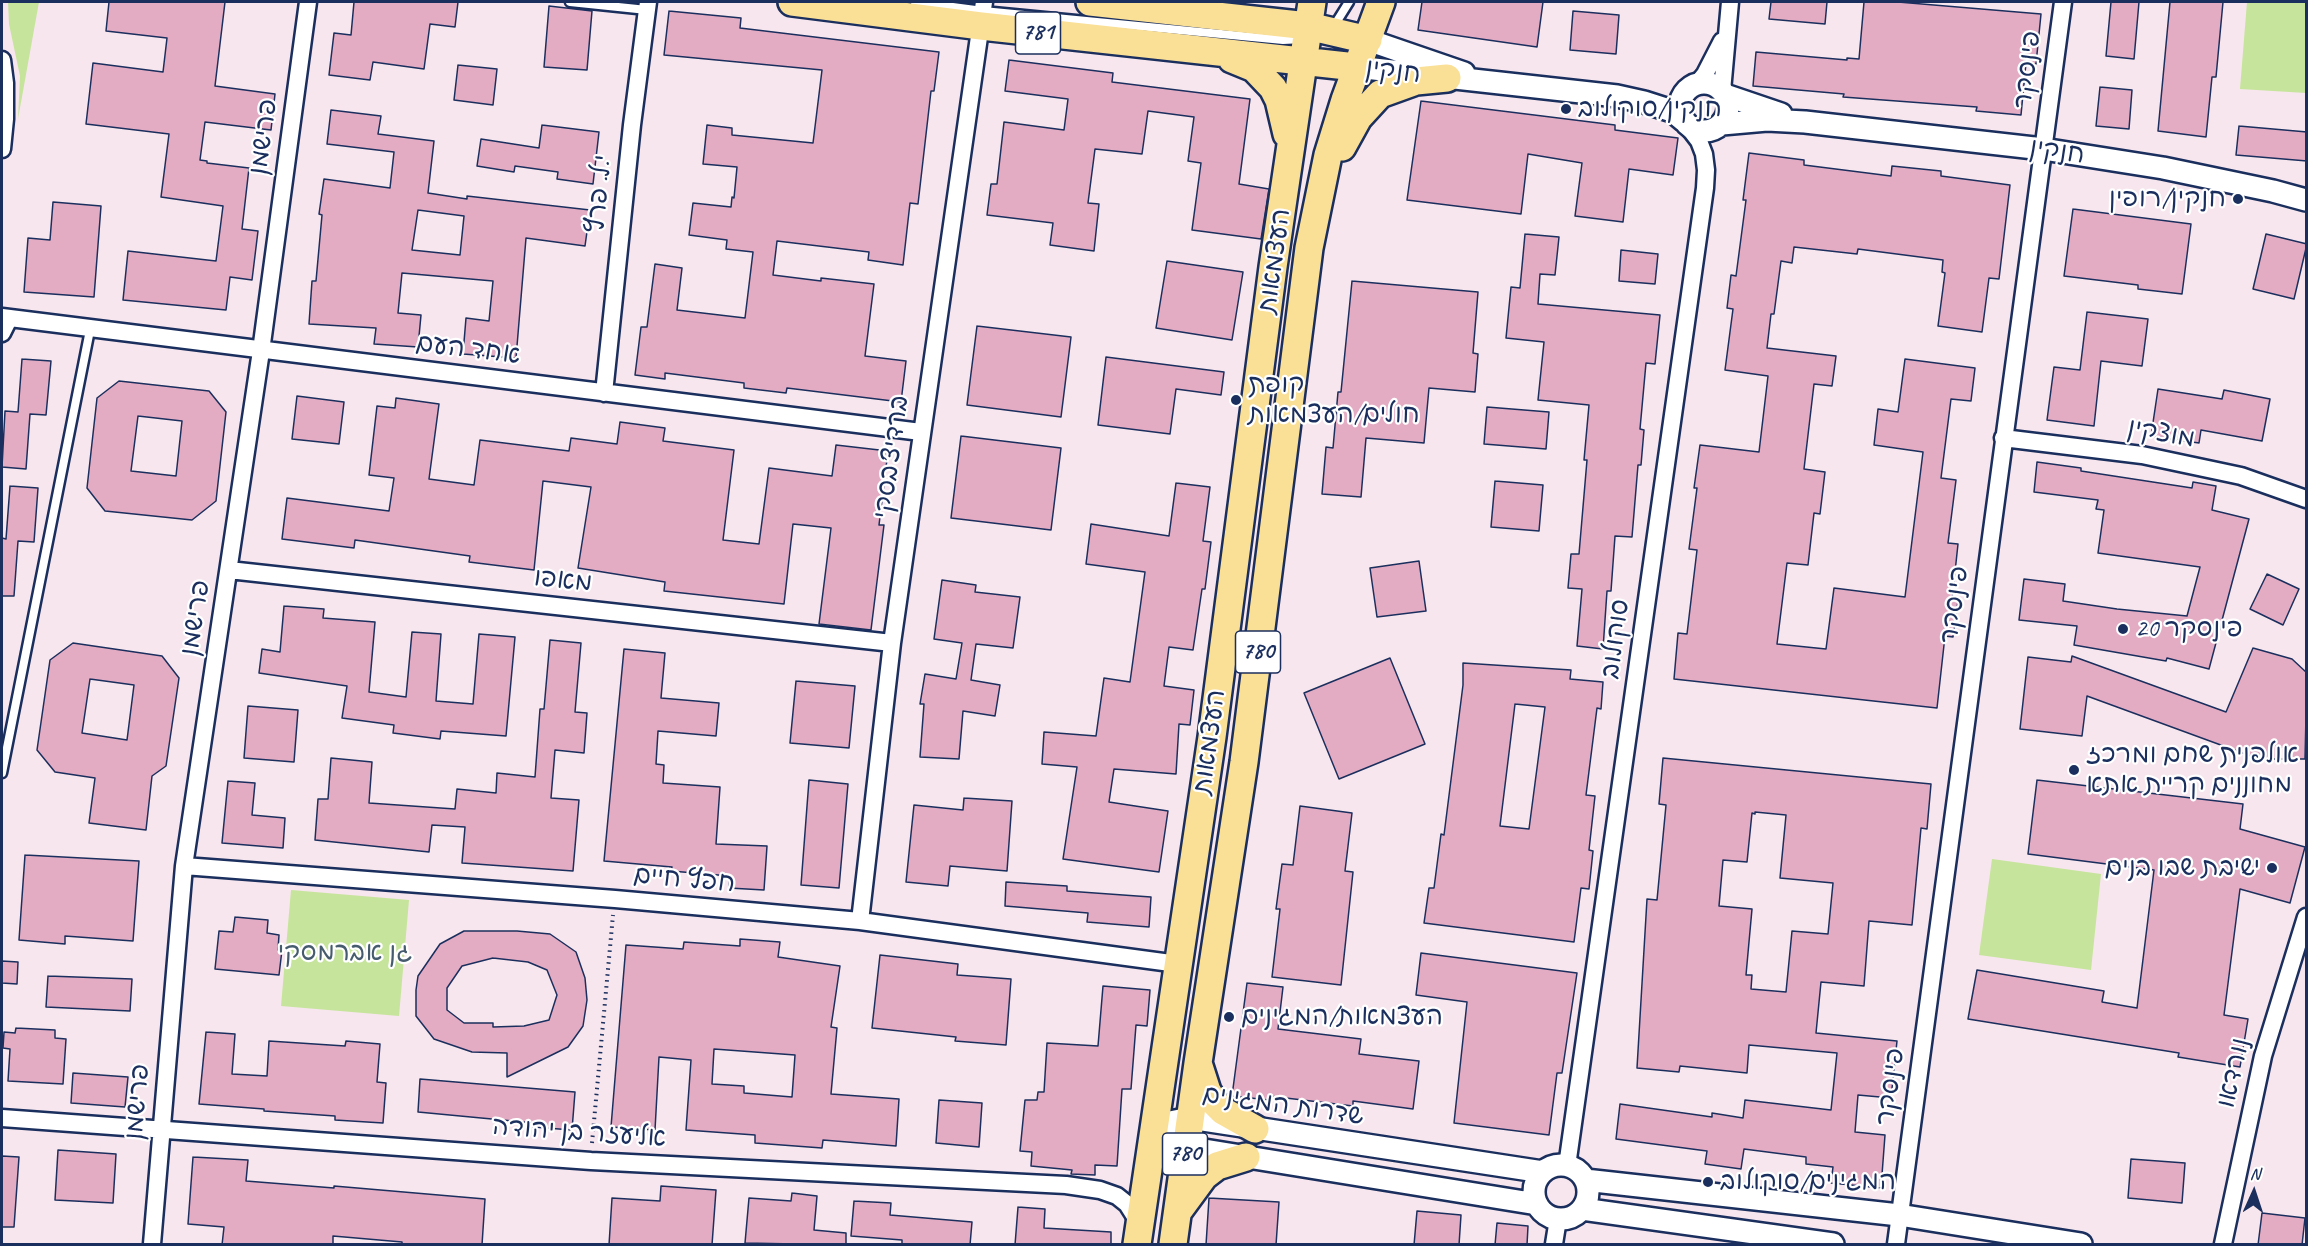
<!DOCTYPE html>
<meta charset="utf-8">
<style>
body{margin:0}
#map{position:relative;width:2308px;height:1246px;overflow:hidden;background:#f7e6ed;font-family:Caveat,sans-serif}
canvas{display:block}
.frame{position:absolute;inset:0;border:3px solid #1b2f5e;pointer-events:none}
.north{position:absolute;left:2224px;top:1162px;width:60px;height:60px;-webkit-text-stroke:4px #fff;paint-order:stroke;rotate:3deg;font-size:16px;font-weight:700;line-height:24px;text-align:center;color:#1b2f5e}
.north::after{content:'';display:block;margin:auto;width:21px;height:27px;background:#1b2f5e;clip-path:polygon(50% 0,100% 100%,50% 72%,0 100%)}
</style>
<div id="map">
<canvas width="2308" height="1246"></canvas>
<div class="frame"></div>
<div class="north">N</div>
</div>
<script>
const context = document.querySelector('canvas').getContext('2d');
context.lineJoin = 'round';
function fillPath(path, color) { context.fillStyle = color; context.fill(path, 'evenodd'); }
const toPath = rows => new Path2D(rows.map(r => 'M' + r).join(''));
function trace(path, color, width, dash) { context.strokeStyle = color; context.lineWidth = width; context.lineCap = dash ? 'butt' : 'round'; context.setLineDash(dash || []); context.stroke(path); }
function drawText(font, color, halo, rows, align = 'center') {
  context.font = font + ' Caveat,"Playpen Sans Hebrew",sans-serif'; context.lineWidth = 4.5; context.setLineDash([]); context.textBaseline = 'middle'; context.strokeStyle = halo; context.fillStyle = color; for (const [text, x, y, turn = 0] of rows) {
    context.save(); context.translate(x, y); context.rotate((+turn || 0) * Math.PI / 180); context.textAlign = isNaN(turn) ? turn : align; if (halo) context.strokeText(text, 0, 0); context.fillText(text, 0, 0); context.restore();
  }
}
fillPath(toPath([
 [8,2,39,2,18,119,20,76,9,24],
 [2247,2,2306,2,2306,93,2240,89],
 [1992,859,2101,874,2091,970,1979,955],
 [291,890,409,900,399,1016,281,1006]
]), '#c6e49c');
const building = toPath([
 [109,2,225,2,215,86,275,94,271,130,205,122,200,160,207,161,207,163,249,168,242,229,258,231,252,280,230,277,226,310,123,300,128,251,216,261,223,206,161,197,169,134,86,124,93,63,163,72,167,38,106,31,109,2],
 [354,2,458,2,455,27,430,24,424,69,373,62,370,80,329,75,334,33,351,35,354,2],
 [1422,2,1543,2,1537,47,1418,30,1422,2],
 [1771,2,1827,2,1825,24,1769,19,1771,2],
 [1864,2,1898,2,2041,14,2036,64,2026,63,2021,115,1976,111,1977,107,1843,97,1844,94,1753,86,1756,52,1847,60,1847,58,1859,59,1864,2],
 [2111,2,2139,2,2134,59,2106,56,2111,2],
 [2170,2,2223,2,2216,77,2212,77,2206,137,2158,131,2170,2],
 [549,6,592,11,587,70,544,67,549,6],
 [669,11,741,18,740,28,939,52,934,91,931,91,918,204,910,203,903,265,868,260,869,252,777,241,773,275,821,281,821,278,874,284,865,356,906,361,901,402,787,388,786,393,744,388,744,383,665,373,665,379,635,375,641,327,647,327,655,264,682,268,677,310,745,318,753,252,726,249,727,240,689,235,693,203,731,207,732,197,734,198,737,167,703,164,707,125,732,128,732,135,813,143,822,70,664,55,669,11],
 [1573,11,1619,15,1616,54,1570,50,1573,11],
 [1009,60,1113,73,1112,82,1250,99,1239,184,1269,189,1261,239,1192,230,1201,163,1188,161,1194,117,1148,111,1142,154,1095,149,1088,203,1099,204,1094,251,1050,245,1053,223,987,215,991,184,997,184,1004,122,1064,130,1068,99,1005,91,1009,60],
 [458,65,497,69,493,105,454,100,458,65],
 [2100,87,2132,90,2129,129,2096,126,2100,87],
 [1421,101,1615,125,1615,130,1678,138,1673,175,1629,169,1623,222,1575,216,1582,163,1528,154,1521,214,1407,200,1421,101],
 [331,110,381,116,378,134,434,141,428,193,467,199,467,196,590,210,585,246,526,238,516,358,463,354,466,318,489,321,493,281,402,273,398,313,421,315,418,347,374,344,376,328,309,324,312,281,316,281,322,215,319,214,324,179,390,188,394,152,327,144,331,110],
 [418,210,464,216,460,255,412,250,418,210],
 [542,125,599,132,593,184,557,179,558,172,515,166,514,172,477,166,481,139,539,148,542,125],
 [2239,126,2307,132,2307,161,2236,155,2239,126],
 [1749,153,1804,160,1804,165,1891,176,1892,166,1941,171,1941,176,2010,185,1999,279,1989,278,1982,332,1938,326,1945,273,1942,272,1943,260,1858,249,1857,254,1794,247,1792,263,1781,261,1774,314,1771,314,1767,348,1836,356,1832,386,1814,384,1804,469,1825,472,1820,514,1814,513,1808,565,1787,563,1777,644,1826,649,1834,588,1905,597,1923,452,1874,445,1878,409,1898,412,1905,359,1975,368,1971,401,1951,399,1941,478,1956,480,1948,543,1958,544,1952,600,1958,601,1953,637,1945,636,1937,708,1674,679,1678,633,1687,634,1697,550,1689,549,1697,488,1694,488,1700,445,1759,452,1768,376,1725,370,1733,309,1727,308,1731,275,1736,276,1746,200,1743,200,1749,153],
 [53,202,101,206,94,297,24,292,28,238,50,240,53,202],
 [2073,209,2191,224,2182,294,2138,289,2138,285,2064,276,2073,209],
 [1525,234,1559,237,1555,275,1540,274,1538,304,1660,315,1655,364,1646,363,1640,429,1644,430,1641,465,1638,465,1632,537,1615,536,1611,591,1607,591,1603,649,1577,646,1582,589,1568,588,1571,554,1579,554,1587,460,1584,460,1589,405,1538,400,1544,342,1506,338,1511,287,1520,288,1525,234],
 [2266,234,2307,244,2294,299,2253,289,2266,234],
 [1621,250,1658,254,1655,284,1619,281,1621,250],
 [1167,261,1243,272,1232,340,1156,328,1167,261],
 [1352,281,1478,292,1473,353,1478,354,1475,392,1429,388,1424,443,1366,438,1361,497,1322,494,1326,447,1333,448,1338,392,1341,392,1352,281],
 [2087,312,2148,319,2142,366,2101,361,2094,426,2047,420,2054,367,2080,370,2087,312],
 [977,326,1071,337,1061,417,967,405,977,326],
 [1106,357,1224,372,1221,395,1176,389,1170,434,1098,425,1106,357],
 [22,359,51,361,46,415,30,414,26,469,2,467,5,411,18,412,22,359],
 [119,381,209,391,226,412,216,501,192,520,105,511,87,488,97,398,119,381],
 [138,416,182,421,176,476,131,471,138,416],
 [2158,389,2222,399,2224,390,2270,399,2262,441,2201,430,2199,443,2151,436,2158,389],
 [297,396,344,402,339,444,292,439,297,396],
 [396,398,439,404,429,479,474,485,480,440,569,451,571,438,617,444,620,422,665,428,663,441,734,450,723,540,759,544,769,468,832,476,836,445,888,451,879,525,884,525,871,630,819,624,831,528,793,524,784,604,664,591,665,582,578,568,591,487,543,481,534,570,469,562,470,556,355,540,354,548,282,539,287,498,389,511,394,478,369,475,377,406,395,408,396,398],
 [1487,407,1549,412,1546,449,1484,444,1487,407],
 [961,436,1061,448,1051,530,951,518,961,436],
 [2037,462,2081,468,2081,471,2192,488,2193,482,2216,486,2212,510,2249,519,2209,669,2167,658,2166,661,2074,645,2077,626,2019,620,2024,579,2065,584,2063,601,2117,609,2187,616,2200,567,2098,553,2104,510,2096,509,2098,500,2034,492,2037,462],
 [1495,481,1543,485,1539,531,1491,527,1495,481],
 [1176,483,1210,487,1203,541,1211,542,1205,589,1202,589,1193,650,1169,647,1164,686,1194,690,1190,725,1179,724,1176,774,1114,769,1109,802,1168,811,1159,872,1063,859,1077,767,1042,764,1044,732,1096,736,1104,678,1130,682,1145,572,1086,564,1091,524,1169,536,1176,483],
 [10,486,38,488,34,542,18,541,14,596,2,596,2,538,6,539,10,486],
 [1419,561,1426,611,1377,617,1370,568,1419,561],
 [2267,574,2299,589,2283,625,2250,609,2267,574],
 [942,580,976,585,975,592,1020,597,1013,648,976,644,971,680,1000,685,995,716,963,711,959,759,920,757,924,704,920,704,925,674,956,679,962,643,934,639,942,580],
 [284,606,324,609,323,618,375,622,369,692,406,697,412,632,441,634,436,701,473,704,479,634,515,637,506,736,441,731,440,739,393,733,394,725,342,718,347,686,259,673,262,649,280,652,284,606],
 [550,640,581,643,575,712,587,713,584,753,555,750,551,798,579,800,573,871,462,863,465,827,432,825,429,852,315,840,318,799,328,799,331,758,372,762,369,803,455,809,457,789,496,793,497,773,535,777,540,709,544,709,550,640],
 [73,643,162,656,179,678,166,766,152,776,146,830,89,823,95,778,55,772,37,750,50,660,73,643],
 [90,679,134,685,127,740,82,733,90,679],
 [2253,648,2292,659,2307,673,2305,759,2259,759,2087,696,2082,736,2020,729,2028,657,2071,662,2072,656,2226,712,2253,648],
 [624,649,665,653,661,698,719,703,716,736,658,731,656,764,664,765,663,783,720,787,716,844,767,846,764,890,729,888,730,876,671,871,672,867,604,861,624,649],
 [1390,658,1425,744,1339,779,1304,693,1390,658],
 [1463,663,1571,670,1570,679,1603,682,1601,709,1597,708,1586,795,1595,796,1589,850,1593,851,1589,889,1581,888,1574,942,1424,923,1429,888,1434,888,1441,834,1444,835,1463,685,1463,663],
 [1515,704,1545,707,1529,829,1500,826,1515,704],
 [796,681,855,686,849,748,790,743,796,681],
 [248,706,298,710,294,762,244,758,248,706],
 [1663,758,1931,784,1927,829,1921,828,1912,925,1869,921,1864,986,1821,982,1816,1033,1897,1041,1891,1098,1858,1095,1855,1132,1885,1135,1881,1188,1831,1183,1833,1167,1806,1164,1806,1157,1744,1149,1741,1169,1705,1164,1707,1151,1616,1139,1620,1104,1712,1117,1712,1113,1743,1118,1745,1100,1831,1110,1837,1053,1749,1045,1747,1073,1680,1066,1679,1072,1637,1068,1647,899,1657,900,1666,805,1659,804,1663,758],
 [1755,812,1786,815,1780,878,1833,883,1828,934,1792,931,1786,992,1751,989,1752,975,1746,975,1752,909,1719,906,1723,860,1747,862,1752,813,1755,814,1755,812],
 [809,780,848,784,839,888,801,885,809,780],
 [2037,780,2243,804,2240,829,2305,847,2290,903,2240,889,2224,1015,2248,1019,2240,1067,2178,1057,2179,1053,1968,1019,1977,970,2104,991,2102,1002,2137,1008,2154,870,2028,854,2037,780],
 [228,781,255,783,252,815,285,818,283,848,222,843,228,781],
 [964,798,1012,801,1007,871,950,866,948,886,906,882,914,805,963,810,964,798],
 [1300,806,1352,813,1345,871,1353,872,1341,985,1272,977,1280,909,1276,909,1282,864,1293,865,1300,806],
 [25,855,139,861,133,941,65,936,65,944,19,940,25,855],
 [1006,882,1067,886,1067,891,1151,897,1149,927,1087,922,1088,913,1005,906,1006,882],
 [235,917,268,920,267,933,279,935,278,950,282,950,279,975,215,969,219,931,233,932,235,917],
 [464,931,517,931,550,934,576,952,585,978,587,1000,583,1026,568,1047,507,1077,507,1053,472,1052,434,1039,416,1016,416,990,418,976,440,944,464,931],
 [493,958,528,962,547,970,557,995,549,1020,524,1026,493,1027,493,1023,464,1023,447,1010,447,988,462,966,493,958],
 [740,939,780,942,778,957,840,966,831,1027,837,1028,831,1094,899,1099,896,1146,823,1140,822,1148,755,1143,755,1135,686,1130,691,1060,659,1057,655,1130,611,1127,626,945,683,949,684,942,740,946,740,939],
 [714,1049,795,1055,792,1097,744,1093,744,1086,712,1084,714,1049],
 [1421,953,1577,973,1562,1073,1557,1073,1549,1135,1454,1123,1467,1002,1416,995,1421,953],
 [880,955,958,964,957,975,1011,979,1006,1045,955,1041,956,1037,872,1028,880,955],
 [2,961,18,962,17,984,2,983,2,961],
 [48,976,132,979,130,1011,46,1007,48,976],
 [1247,983,1283,987,1278,1029,1361,1039,1359,1054,1419,1061,1413,1109,1353,1101,1353,1106,1269,1096,1269,1100,1232,1096,1247,983],
 [1103,986,1150,990,1147,1026,1136,1025,1131,1089,1122,1089,1117,1166,1095,1165,1095,1175,1071,1174,1072,1170,1031,1166,1032,1152,1020,1151,1025,1100,1037,1100,1038,1092,1044,1092,1047,1043,1098,1046,1103,986],
 [16,1028,55,1030,55,1038,66,1039,63,1084,8,1081,10,1049,3,1048,4,1032,15,1033,16,1028],
 [206,1032,235,1034,232,1074,267,1076,269,1041,345,1046,346,1041,380,1044,377,1082,386,1083,383,1123,335,1120,335,1116,264,1111,264,1109,199,1104,206,1032],
 [73,1073,128,1077,125,1107,71,1103,73,1073],
 [420,1079,575,1092,572,1130,533,1127,534,1123,418,1112,420,1079],
 [939,1100,982,1103,979,1147,936,1143,939,1100],
 [58,1150,116,1154,113,1203,55,1200,58,1150],
 [2,1156,19,1157,14,1227,2,1227,2,1156],
 [193,1157,248,1160,246,1181,334,1188,334,1186,485,1199,482,1245,402,1245,402,1242,333,1236,333,1245,222,1245,224,1227,188,1224,193,1157],
 [2131,1159,2185,1163,2182,1203,2128,1198,2131,1159],
 [661,1186,716,1190,712,1245,609,1245,612,1198,660,1201,661,1186],
 [792,1193,817,1196,814,1230,846,1233,846,1245,745,1243,749,1198,791,1201,792,1193],
 [1209,1198,1279,1202,1276,1245,1206,1245,1209,1198],
 [854,1201,891,1203,890,1215,972,1222,970,1245,902,1245,902,1240,851,1236,854,1201],
 [1018,1207,1045,1209,1044,1228,1111,1232,1111,1245,1015,1245,1018,1207],
 [1417,1211,1461,1215,1459,1245,1414,1245,1417,1211],
 [2262,1213,2305,1218,2302,1245,2258,1245,2262,1213],
 [1497,1223,1528,1226,1527,1245,1495,1245,1497,1223]
]);
fillPath(building, '#e3acc3');
trace(building, '#1b2f5e', 1.5);
const service = toPath([
 [570,2,647,10],
 [915,2,983,11,1283,40,1303,39],
 [1334,26,1349,2],
 [2,773,90,330]
]);
const minor = toPath([
 [2,60,5,83,5,119,2,149],
 [1697,84,1705,74,1722,41],
 [1722,91,1730,2],
 [2,317,921,432],
 [2,333,9,319],
 [604,393,632,125,648,2],
 [2003,438,2142,455,2241,476,2306,499],
 [229,570,892,643],
 [184,866,615,899,860,921,1178,964],
 [860,921,892,643,984,2],
 [2,1118,591,1161,1066,1185,1100,1190,1117,1196,1127,1204,1139,1223],
 [1567,1166,1705,188,1706,170,1704,154,1699,141,1686,124],
 [152,1244,184,866,261,351,308,2],
 [1554,1244,1558,1219],
 [1896,1244,2063,2],
 [2223,1244,2263,1056,2306,917]
]);
const tertiary = toPath([
 [1368,40,1464,73],
 [1356,67,1617,96,1644,102,1672,111,1684,121],
 '1680 107a24 24 0 1 1 48 0a24 24 0 1 1-48 0Z',
 [1725,95,1781,114],
 [1722,124,1767,120,1805,122,2043,149,2163,168,2273,191,2306,200],
 [1155,1125,1186,1147,1537,1204],
 [1155,1125,1190,1118,1543,1172],
 '1534 1192a27 27 0 1 1 54 0a27 27 0 1 1-54 0Z',
 [1585,1180,1899,1215,2081,1244],
 [1582,1209,1833,1244]
]);
const primary = toPath([
 [792,2,981,26,1356,67],
 [1090,2,1308,26,1368,40],
 [1232,59,1254,68,1273,88,1279,100,1287,134],
 [1342,147,1358,118,1380,94,1416,81,1447,78],
 [1199,1066,1207,1091,1213,1101,1223,1111,1255,1129],
 [1179,1210,1204,1176,1217,1166,1246,1157],
 [1137,1244,1212,737,1273,267,1312,2],
 [1173,1244,1198,1063,1244,762,1309,248,1328,155,1345,100,1381,2]
]);
trace(service, '#1b2f5e', 13);
trace(minor, '#1b2f5e', 21);
trace(tertiary, '#1b2f5e', 26);
trace(primary, '#1b2f5e', 32);
trace(toPath([
 [592,1143,613,915]
]), '#1b2f5e', 4, [1.5, 4.5]);
trace(service, '#fff', 8);
trace(minor, '#fff', 16);
trace(tertiary, '#fff', 21);
trace(primary, '#fadf96', 27);
for (const [x, y, r, color] of [
 [1566,109,6,"#1b2f5e"],
 [2238,199,6,"#1b2f5e"],
 [1236,400,6,"#1b2f5e"],
 [2123,629,6,"#1b2f5e"],
 [2074,770,6,"#1b2f5e"],
 [2272,868,6,"#1b2f5e"],
 [1229,1017,6,"#1b2f5e"],
 [1708,1182,6,"#1b2f5e"]
]) { const dot = new Path2D(); dot.arc(x, y, r, 0, 2 * Math.PI); context.fillStyle = color; context.fill(dot); trace(dot, '#fff', 2); }
for (const [x, y, w] of [
 [1038,33,45],
 [1258,652,45],
 [1185,1154,45]
]) { const box = new Path2D(); box.roundRect(x - w / 2, y - 21, w, 42, 4.5); context.fillStyle = '#fff'; context.fill(box); trace(box, '#1b2f5e', 1.5); }
drawText('bold 24px', '#1b2f5e', null, [
 ["781",1038,33],
 ["780",1258,652],
 ["780",1185,1154]
]);
drawText('26px', '#1b2f5e', '#fff', [
 ["פינסקר",2028,70,-83],
 ["חנקין",1393,72,7],
 ["פרישמן",264,137,-82],
 ["חנקין",2057,152,8],
 ["י.ל. פרץ",600,194,-84],
 ["העצמאות",1275,261,-82],
 ["אחד העם",468,350,7],
 ["מוצקין",2161,434,10],
 ["ברדיצ'בסקי",892,457,-82],
 ["מאפו",563,581,6],
 ["פינסקר",1955,605,-82],
 ["פרישמן",196,618,-81],
 ["סוקולוב",1616,639,-82],
 ["העצמאות",1210,742,-82],
 ["חפץ חיים",684,880,5],
 ["נורדאו",2234,1073,-77],
 ["פינסקר",1891,1087,-82],
 ["פרישמן",138,1102,-85],
 ["שדרות המגינים",1283,1106,8],
 ["אליעזר בן יהודה",579,1133,4]
]);
drawText('26px', '#1b2f5e', '#fff', [
 ["חנקין/סוקולוב",1578,109],
 ["חנקין/רופין",2226,199,"right"],
 ["קופת",1248,385],
 ["חולים/העצמאות",1248,415],
 ["פינסקר 20",2135,629],
 ["אולפנית שחם ומרכז",2086,755],
 ["מחוננים קריית אתא",2086,785],
 ["ישיבת שבו בנים",2260,868,"right"],
 ["העצמאות/המגינים",1241,1017],
 ["המגינים/סוקולוב",1720,1182]
], 'left');
drawText('26px', '#465c6e', '#fff', [
 ["גן אברמסקי",345,953]
]);
</script>
